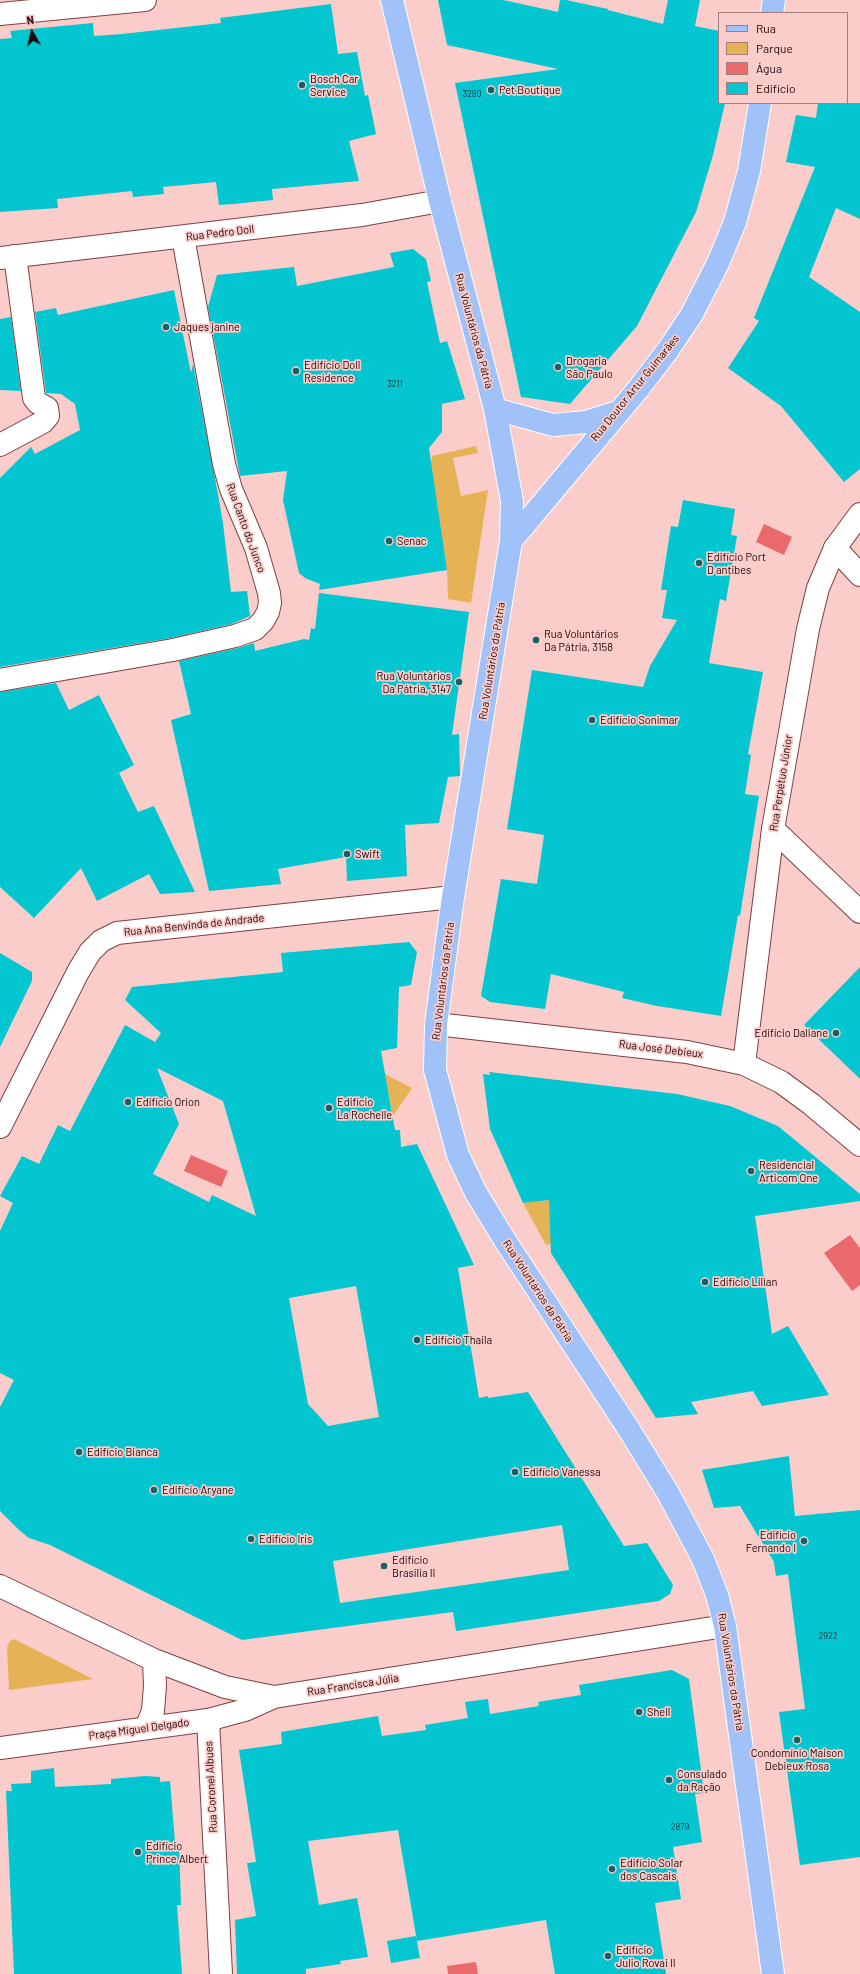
<!DOCTYPE html>
<meta charset="utf-8">
<style>
body{margin:0}
#map{position:relative;width:860px;height:1974px;overflow:hidden;background:#faccca;font-family:Barlow,sans-serif}
canvas{display:block}
.legend{position:absolute;left:718px;top:12px;width:130px;height:92px;box-sizing:border-box;background:#faccca;border:1px solid #a27d7c;margin:0;padding:5px 7px;list-style:none;font-size:12px;color:#1f0607}
.legend li{display:flex;align-items:center;gap:8px;height:20px}
.legend b{width:20px;border:1px solid #a27d7c}
.north{position:absolute;left:12px;top:12px;width:40px;height:40px;-webkit-text-stroke:3px #faccca;paint-order:stroke;rotate:352deg;font-size:11px;font-weight:700;line-height:16px;text-align:center;color:#1f0607}
.north::after{content:'';display:block;margin:auto;width:14px;height:18px;background:#1f0607;clip-path:polygon(50% 0,100% 100%,50% 72%,0 100%)}
</style>
<div id="map">
<canvas width="860" height="1974"></canvas>
<ul class="legend">
<li><b style="height:5px;background:#a1c1f9"></b>Rua</li>
<li><b style="height:11px;background:#e5b356"></b>Parque</li>
<li><b style="height:11px;background:#ea6a6c"></b>Água</li>
<li><b style="height:11px;background:#04c6d0"></b>Edifício</li>
</ul>
<div class="north">N</div>
</div>
<script>
const context = document.querySelector('canvas').getContext('2d');
context.lineJoin = 'round';
function fillPath(path, color) { context.fillStyle = color; context.fill(path, 'evenodd'); }
const toPath = rows => new Path2D(rows.map(r => 'M' + r).join(''));
function trace(path, color, width, dash) { context.strokeStyle = color; context.lineWidth = width; context.lineCap = dash ? 'butt' : 'round'; context.setLineDash(dash || []); context.stroke(path); }
function drawText(font, color, halo, rows, align = 'center') {
  context.font = font + ' Barlow,sans-serif'; context.lineWidth = 3.5; context.setLineDash([]); context.textBaseline = 'middle'; context.strokeStyle = halo; context.fillStyle = color; for (const [text, x, y, turn = 0] of rows) {
    context.save(); context.translate(x, y); context.rotate((+turn || 0) * Math.PI / 180); context.textAlign = isNaN(turn) ? turn : align; if (halo) context.strokeText(text, 0, 0); context.fillText(text, 0, 0); context.restore();
  }
}
fillPath(toPath([
 [476,446,478,453,453,458,461,496,488,490,471,603,448,599,447,570,431,464,432,456],
 [385,1074,412,1088,393,1116],
 [549,1200,550,1216,556,1216,557,1243,546,1245,523,1203],
 [14,1639,93,1679,9,1690,7,1647,10,1641]
]), '#e5b356');
fillPath(toPath([
 [764,524,792,537,784,555,756,542],
 [191,1155,228,1171,221,1187,184,1171],
 [850,1235,860,1248,860,1285,852,1291,824,1253],
 [476,1962,478,1974,448,1974,447,1966]
]), '#ea6a6c');
fillPath(toPath([
 [438,0,503,0,558,12,560,0,566,0,608,9,608,10,663,24,668,0,700,0,695,26,719,31,719,103,725,103,713,155,696,212,637,326,570,404,521,397,455,83,558,69,447,45],
 [331,4,338,54,357,52,365,96,368,95,376,134,349,141,359,181,272,189,273,200,233,204,219,205,216,182,163,187,164,194,133,197,132,191,57,199,58,208,0,212,0,39,12,38,10,31,93,23,94,36,122,34,221,23,220,18],
 [818,103,860,103,860,219,836,208,809,277,860,312,860,469,844,482,781,406,728,368,759,321,754,318,815,167,786,162,796,115,816,118],
 [413,249,426,259,431,281,427,282,440,343,447,341,465,399,442,404,442,432,429,448,447,570,319,590,320,584,305,578,299,573,283,500,287,471,240,476,208,307,217,275,294,267,297,286,394,267,390,253],
 [174,290,191,373,193,364,215,478,223,523,231,592,247,591,250,616,232,624,171,638,0,667,0,478,31,447,35,454,80,430,75,404,61,394,46,393,35,312,56,308,58,315],
 [11,317,21,391,0,390,0,319],
 [683,500,735,509,731,535,737,536,726,601,720,599,709,663,763,672,748,754,751,755,745,794,759,796,740,916,738,915,721,1016,657,1006,622,998,624,992,551,974,545,1009,490,1002,481,996,501,879,537,884,544,835,507,829,532,670,643,687,650,666,677,620,662,618,667,590,661,590,671,526,678,527],
 [319,593,469,612,452,735,459,734,460,776,448,777,439,823,405,825,407,876,347,881,346,857,278,869,281,884,209,891,171,720,191,714,179,661,238,648,254,643,255,651,304,639,309,640,311,628,315,629],
 [56,683,69,710,99,695,134,765,119,773,138,812,154,806,195,892,160,894,149,874,97,901,81,868,34,918,0,887,0,692],
 [409,942,417,952,411,985,399,987,397,1048,381,1051,395,1130,400,1130,401,1147,417,1144,474,1265,458,1268,479,1398,488,1396,488,1398,528,1392,624,1546,647,1543,673,1585,670,1594,659,1601,456,1631,453,1612,242,1640,50,1545,29,1538,19,1530,0,1511,0,1407,14,1380,0,1373,0,1231,13,1203,0,1196,22,1156,39,1164,58,1125,70,1131,125,1025,155,1042,161,1033,125,1000,132,987,283,972,281,953],
 [157,1068,223,1101,256,1216,212,1195,209,1202,153,1174,179,1124],
 [356,1286,379,1417,328,1426,308,1404,289,1298],
 [562,1525,569,1570,340,1603,333,1561],
 [0,953,32,972,32,981,0,1047],
 [860,967,860,1079,804,1025],
 [489,1072,677,1094,730,1106,778,1126,860,1194,860,1201,755,1216,772,1334,788,1326,829,1395,762,1406,753,1391,691,1402,698,1414,656,1418,551,1253,549,1200,523,1203,490,1129,483,1074,490,1075],
 [789,1456,795,1516,860,1510,860,1857,800,1865,779,1712,805,1709,788,1574,776,1576,774,1562,740,1506,714,1508,702,1470],
 [672,1670,689,1679,704,1793,695,1794,702,1842,673,1847,681,1899,655,1903,666,1974,555,1974,546,1920,417,1941,398,1830,308,1841,319,1905,357,1898,368,1957,340,1961,341,1964,306,1969,306,1974,237,1974,235,1920,256,1916,247,1863,256,1862,239,1750,282,1744,281,1732,378,1716,382,1736,426,1730,425,1725,468,1718,465,1702,488,1699,490,1714,539,1706,538,1702,581,1695,579,1685],
 [54,1768,55,1787,111,1784,111,1779,145,1776,160,1777,160,1782,170,1781,175,1842,179,1845,181,1905,177,1905,182,1974,14,1974,6,1791,12,1791,11,1784,31,1783,31,1771],
 [416,1936,420,1958,391,1963,387,1941]
]), '#04c6d0');
const minor = toPath([
 [0,14,145,0],
 [0,445,43,422,48,416,47,408,38,403,34,398,15,256],
 [835,548,860,575],
 [0,680,173,650,235,636,255,629,263,621,268,612,270,603,269,593,256,548,231,489,224,464,183,237],
 [773,829,860,912],
 [0,1127,78,972,90,952,101,941,117,933,453,897],
 [208,1720,221,1974]
]);
const tertiary = toPath([
 [0,258,362,215,440,201],
 [436,1024,687,1052,744,1064,781,1082,811,1104,860,1145],
 [744,1064,773,829,808,629,818,588,835,548,860,514],
 [0,1586,154,1660,225,1687,274,1697,725,1626],
 [146,1728,153,1711,155,1686,154,1660],
 [0,1748,208,1720,245,1710,274,1697]
]);
const primary = toPath([
 [392,0,440,201,495,409,512,501,511,541,453,897,436,1024,435,1070,458,1155,476,1193,506,1242,628,1428,668,1493,703,1559,717,1595,725,1626,773,1974],
 [772,13,774,0],
 [495,409,553,425,586,422,618,412],
 [511,541,639,388,668,350,692,314,718,263,735,222,749,171,760,103]
]);
trace(minor, '#7f4041', 24);
trace(tertiary, '#7f4041', 24);
trace(primary, '#fff', 24);
trace(minor, '#fff', 22);
trace(tertiary, '#fff', 22);
trace(primary, '#a1c1f9', 22);
for (const [x, y, r, color] of [
 [302,85,4,"#126267"],
 [491,90,4,"#126267"],
 [166,327,4,"#126267"],
 [558,367,4,"#126267"],
 [296,371,4,"#126267"],
 [389,541,4,"#126267"],
 [699,563,4,"#126267"],
 [536,640,4,"#126267"],
 [459,682,4,"#126267"],
 [592,720,4,"#126267"],
 [347,854,4,"#126267"],
 [836,1033,4,"#126267"],
 [128,1102,4,"#126267"],
 [329,1108,4,"#126267"],
 [751,1171,4,"#126267"],
 [705,1282,4,"#126267"],
 [417,1340,4,"#126267"],
 [79,1452,4,"#126267"],
 [515,1472,4,"#126267"],
 [154,1490,4,"#126267"],
 [251,1539,4,"#126267"],
 [804,1541,4,"#126267"],
 [384,1566,4,"#126267"],
 [639,1712,4,"#126267"],
 [797,1740,4,"#126267"],
 [669,1780,4,"#126267"],
 [138,1852,4,"#126267"],
 [612,1869,4,"#126267"],
 [608,1956,4,"#126267"]
]) { const dot = new Path2D(); dot.arc(x, y, r, 0, 2 * Math.PI); context.fillStyle = color; context.fill(dot); trace(dot, '#faccca', 1.5); }
drawText('9px', '#183639', null, [
 ["3280",472,94],
 ["3211",395,384],
 ["2922",828,1636],
 ["2879",680,1827]
]);
drawText('11px', '#1f0607', '#faccca', [
 ["Bosch Car",310,79],
 ["Service",310,92],
 ["Pet Boutique",499,90],
 ["Jaques janine",174,327],
 ["Drogaria",566,361],
 ["São Paulo",566,374],
 ["Edifício Doll",304,365],
 ["Residence",304,378],
 ["Senac",397,541],
 ["Edifício Port",707,557],
 ["D antibes",707,570],
 ["Rua Voluntários",544,634],
 ["Da Pátria, 3158",544,647],
 ["Rua Voluntários",451,676,"right"],
 ["Da Pátria, 3147",451,689,"right"],
 ["Edifício Sonimar",600,720],
 ["Swift",355,854],
 ["Edifício Daliane",828,1033,"right"],
 ["Edifício Orion",136,1102],
 ["Edifício",337,1102],
 ["La Rochelle",337,1115],
 ["Residencial",759,1165],
 ["Articom One",759,1178],
 ["Edifício Lilian",713,1282],
 ["Edifício Thaila",425,1340],
 ["Edifício Bianca",87,1452],
 ["Edifício Vanessa",523,1472],
 ["Edifício Aryane",162,1490],
 ["Edifício",796,1535,"right"],
 ["Fernando I",796,1548,"right"],
 ["Edifício Iris",259,1539],
 ["Edifício",392,1560],
 ["Brasilia II",392,1573],
 ["Shell",647,1712],
 ["Condomínio Maison",797,1753,"center"],
 ["Debieux Rosa",797,1766,"center"],
 ["Consulado",677,1774],
 ["da Ração",677,1787],
 ["Edifício",146,1846],
 ["Prince Albert",146,1859],
 ["Edifício Solar",620,1863],
 ["dos Cascais",620,1876],
 ["Edifício",616,1950],
 ["Julio Rovai II",616,1963]
], 'left');
drawText('11px', '#1f0607', '#faccca', [
 ["Rua Pedro Doll",220,233,-7],
 ["Rua Voluntários da Pátria",474,331,75],
 ["Rua Doutor Artur Guimarães",635,388,-51],
 ["Rua Canto do Junco",246,528,70],
 ["Rua Voluntários da Pátria",492,661,-81],
 ["Rua Perpétuo Júnior",781,783,-81],
 ["Rua Ana Benvinda de Andrade",194,925,-6],
 ["Rua Voluntários da Pátria",443,981,-83],
 ["Rua José Debieux",661,1049,7],
 ["Rua Voluntários da Pátria",538,1291,57],
 ["Rua Voluntários da Pátria",731,1672,81],
 ["Rua Francisca Júlia",353,1685,-9],
 ["Praça Miguel Delgado",139,1729,-8],
 ["Rua Coronel Albues",211,1787,-93]
]);
</script>
